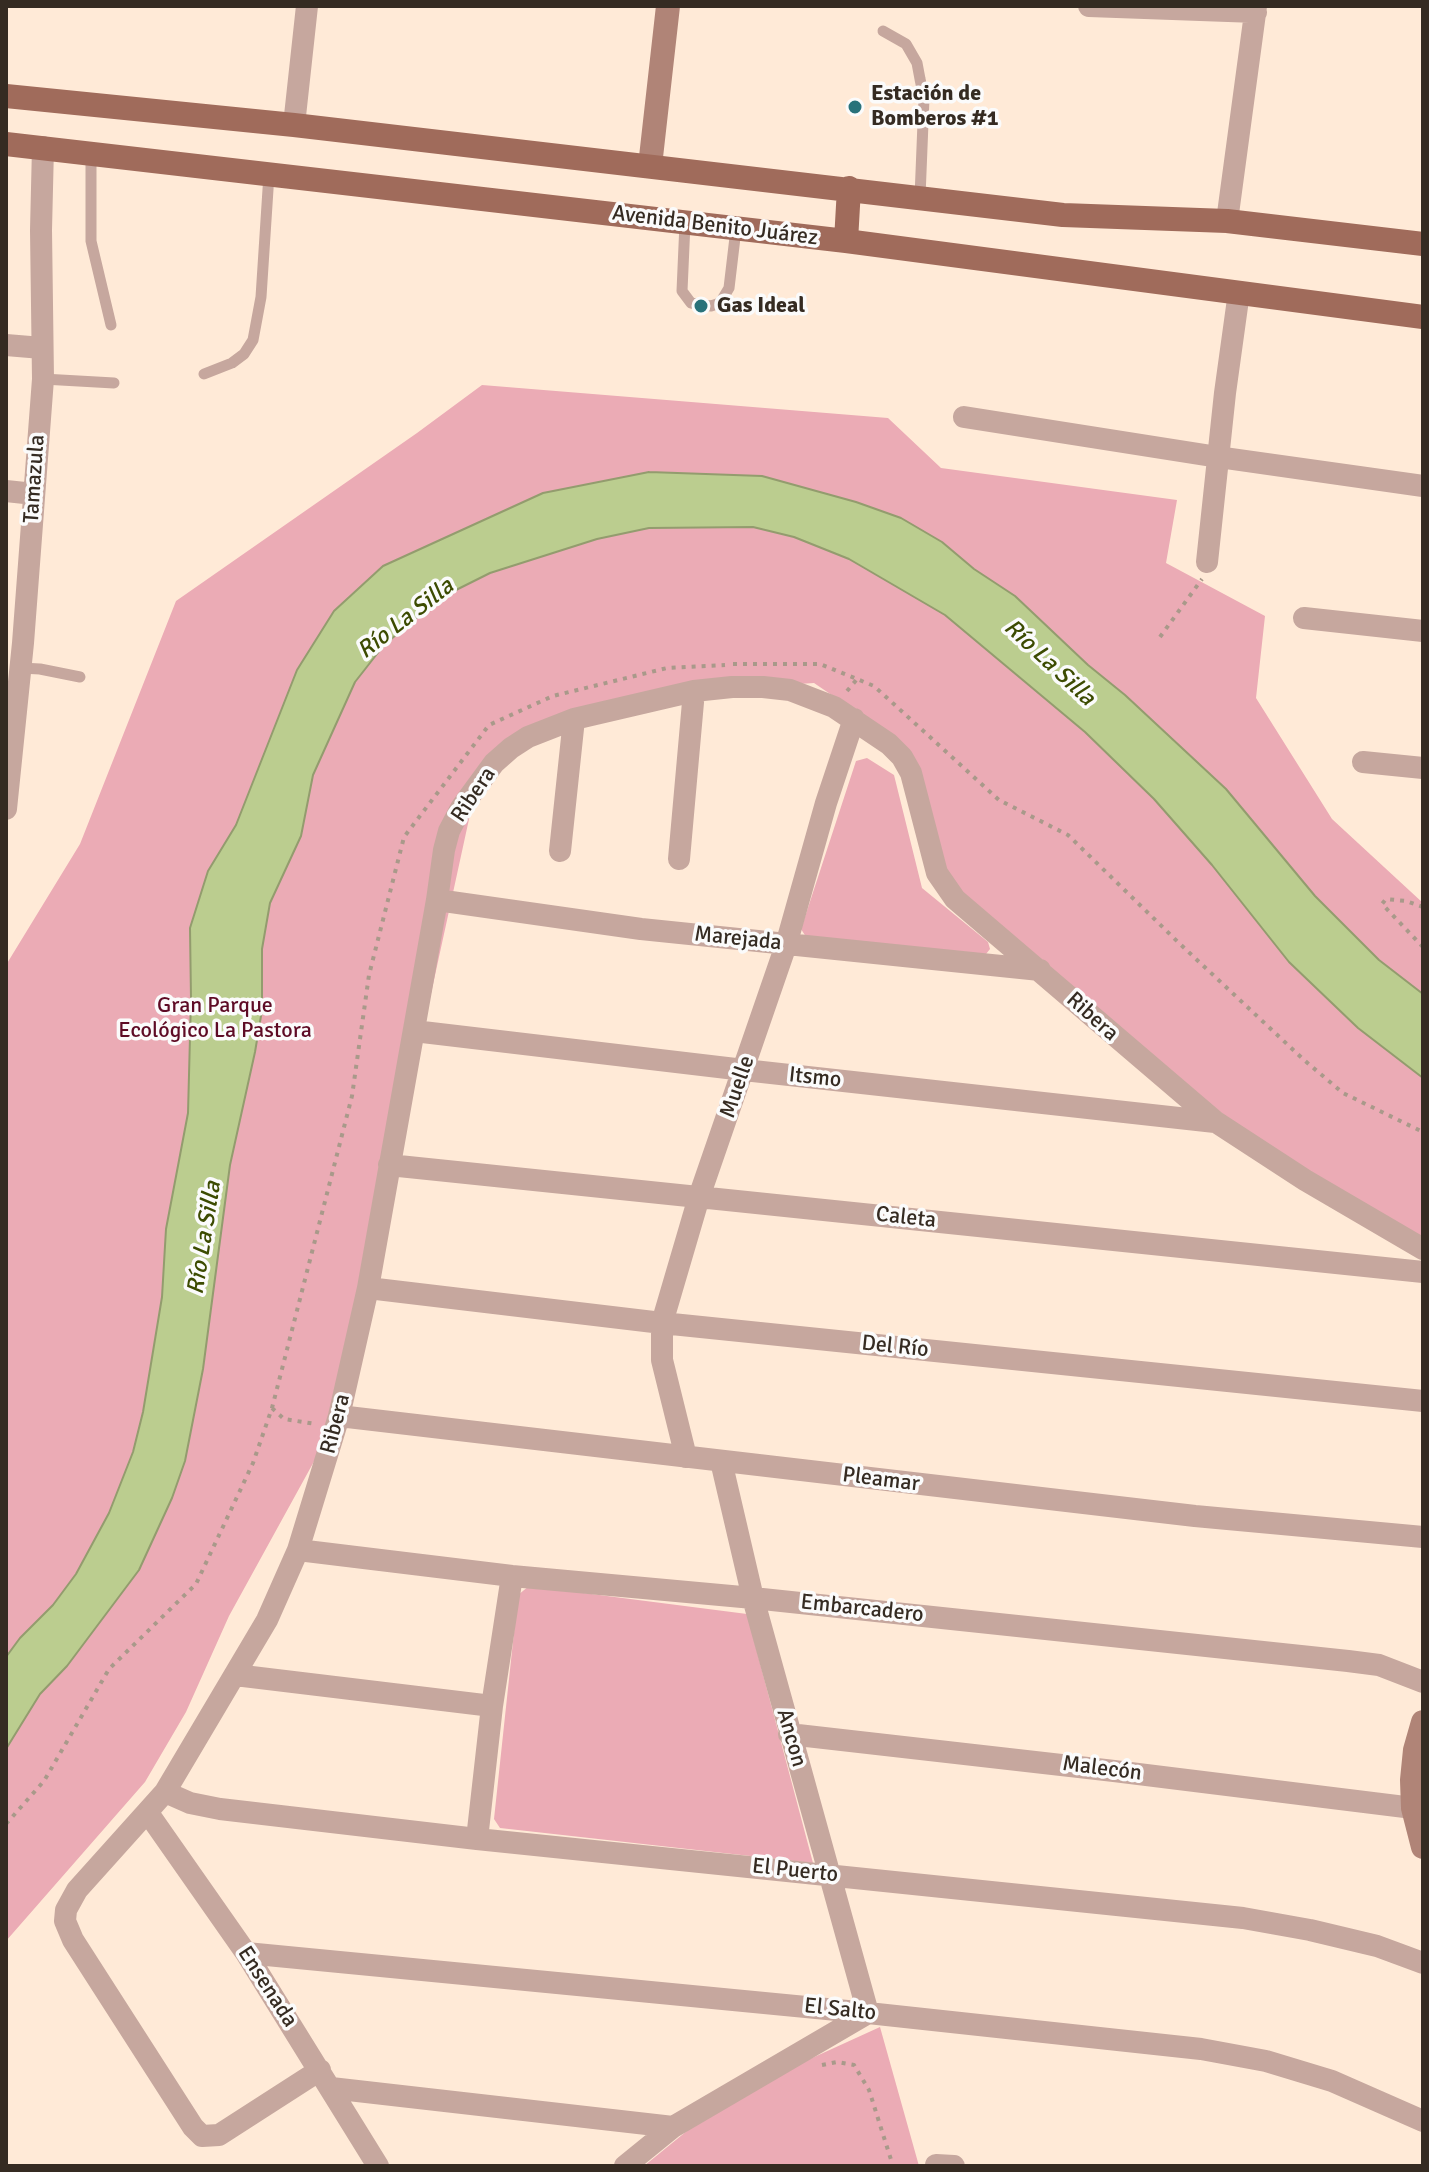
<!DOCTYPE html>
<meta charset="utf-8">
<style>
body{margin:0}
#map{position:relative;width:1429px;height:2172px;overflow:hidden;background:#ffead7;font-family:Signika,sans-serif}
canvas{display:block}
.frame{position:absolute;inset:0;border:8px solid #352b22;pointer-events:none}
</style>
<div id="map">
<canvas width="1429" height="2172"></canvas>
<div class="frame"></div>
</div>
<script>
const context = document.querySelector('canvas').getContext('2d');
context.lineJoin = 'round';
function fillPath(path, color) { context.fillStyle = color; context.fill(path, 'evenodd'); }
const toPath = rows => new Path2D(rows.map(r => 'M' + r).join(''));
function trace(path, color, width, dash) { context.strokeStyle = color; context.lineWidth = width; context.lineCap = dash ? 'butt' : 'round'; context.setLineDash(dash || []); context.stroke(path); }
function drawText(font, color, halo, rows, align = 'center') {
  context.font = font + ' Signika,sans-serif'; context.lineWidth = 7; context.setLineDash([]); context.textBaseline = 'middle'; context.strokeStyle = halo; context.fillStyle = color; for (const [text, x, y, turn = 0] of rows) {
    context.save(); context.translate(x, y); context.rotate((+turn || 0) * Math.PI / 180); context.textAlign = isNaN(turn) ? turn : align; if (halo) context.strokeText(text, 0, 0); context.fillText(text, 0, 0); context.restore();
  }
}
fillPath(toPath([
 [482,385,888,418,941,468,1177,500,1166,563,1265,616,1256,698,1332,819,1423,903,1423,1249,1305,1180,955,899,911,773,839,700,814,683,694,691,529,737,476,787,339,1416,229,1616,186,1712,145,1782,6,1941,6,965,80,844,176,601,417,433],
 [867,758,894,775,922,888,988,942,990,949,986,954,808,940,801,929,856,761],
 [529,1586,747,1614,813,1863,500,1828,494,1819,518,1595],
 [880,2027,919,2166,644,2166,731,2095]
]), '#ebabb5');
const water = toPath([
 [649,472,762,476,856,502,901,518,942,542,974,569,1015,596,1088,665,1125,695,1226,789,1315,896,1379,960,1423,994,1423,1078,1358,1028,1289,962,1212,865,1154,799,1085,732,945,615,849,559,794,537,753,527,649,528,597,539,490,573,456,590,421,614,384,645,355,682,313,775,301,836,270,903,262,949,262,1010,255,1052,230,1165,203,1369,185,1461,172,1498,139,1570,67,1666,40,1694,6,1749,6,1657,20,1638,53,1605,76,1574,109,1513,133,1452,143,1412,162,1297,166,1229,188,1113,191,999,190,928,208,871,236,825,297,670,334,611,383,566,543,493,649,472]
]);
fillPath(water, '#bbcd8f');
trace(water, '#939c6e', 2);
trace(toPath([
 [1160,637,1202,579],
 [733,664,820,664,874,686,999,800,1068,835,1180,944,1304,1060,1343,1093,1423,1132],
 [847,691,858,678],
 [1423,907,1406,901,1386,899,1382,904,1423,947],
 [272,1408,284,1419,316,1424],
 [6,1824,44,1781,109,1669,196,1584,253,1463,272,1408,352,1096,369,975,404,837,489,725,553,696,667,668,725,665],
 [822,2065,837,2062,854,2065,869,2090,893,2166]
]), '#a9998a', 4, [4, 6]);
trace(toPath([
 [883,31,906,44,917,63,920,79,924,98,920,197],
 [91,153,91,241,111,325],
 [685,223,682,291,691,303,711,306,720,303,729,288,736,229],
 [204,374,232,363,244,354,253,340,261,297,269,174],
 [43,379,114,383],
 [21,668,40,669,80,677]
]), '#c6a79e', 11);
trace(toPath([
 [1089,6,1256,12],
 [294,125,307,6],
 [1227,221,1256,6],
 [6,345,42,348],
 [964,417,1218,457,1423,486],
 [6,491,34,494],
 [1207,562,1225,393,1239,292],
 [1304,618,1423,631],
 [1363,762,1423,768],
 [6,809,23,643,43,379,41,230,43,147],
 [560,851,574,719],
 [679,859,694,691],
 [437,900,641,929,1040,970],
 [414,1031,744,1070,1215,1122],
 [389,1165,1423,1272],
 [368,1288,662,1323,1423,1401],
 [339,1416,1195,1516,1423,1537],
 [686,1457,662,1360,662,1323,699,1197,786,945,826,803,854,719],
 [298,1550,512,1576,753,1598,1348,1661,1379,1665,1423,1682],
 [235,1675,492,1706],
 [789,1734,1114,1771,1413,1808],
 [165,1792,190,1803,220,1809,477,1839,1243,1918,1310,1930,1377,1946,1423,1963],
 [148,1813,246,1953,378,2166],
 [477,1839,492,1706,512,1576],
 [246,1953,868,2013,1201,2049,1266,2061,1332,2081,1423,2121],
 [320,2070,219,2135,202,2136,193,2127,73,1940,65,1921,66,1910,77,1890,165,1792,267,1620,298,1550,339,1416,368,1288,437,900,444,850,449,831,461,808,494,763,511,748,528,737,574,719,694,691,732,687,763,687,790,690,834,707,889,744,902,757,911,773,937,873,955,899,1216,1122,1305,1180,1423,1249],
 [331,2088,673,2127],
 [936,2165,954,2166],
 [625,2166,673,2127,868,2013,753,1598,721,1461]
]), '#c6a79e', 22);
trace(toPath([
 [650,166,668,6],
 [1423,1722,1415,1750,1412,1780,1413,1808,1423,1847]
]), '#b08477', 24);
trace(toPath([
 [6,96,294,125,1063,215,1227,221,1423,244],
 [6,144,846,241,1423,317],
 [846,241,849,188]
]), '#a06b5b', 24);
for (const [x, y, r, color] of [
 [855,107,8,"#29727a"],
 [701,306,8,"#29727a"]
]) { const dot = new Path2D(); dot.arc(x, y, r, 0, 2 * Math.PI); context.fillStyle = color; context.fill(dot); trace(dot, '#fbfbfb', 3); }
drawText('bold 22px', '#352b22', '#fbfbfb', [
 ["Estación de",871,94],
 ["Bomberos #1",871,119],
 ["Gas Ideal",717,306]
], 'left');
drawText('22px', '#352b22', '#fbfbfb', [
 ["Avenida Benito Juárez",715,226,7],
 ["Tamazula",35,479,-86],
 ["Ribera",474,795,-56],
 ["Marejada",738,939,6],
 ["Ribera",1092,1017,42],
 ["Itsmo",815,1078,6],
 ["Muelle",738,1087,-71],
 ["Caleta",906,1218,6],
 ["Del Río",895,1347,6],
 ["Ribera",336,1424,-75],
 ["Pleamar",881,1480,7],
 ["Embarcadero",862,1609,6],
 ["Ancon",791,1738,74],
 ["Malecón",1102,1769,7],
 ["El Puerto",795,1871,6],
 ["Ensenada",267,1987,57],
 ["El Salto",840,2010,6]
]);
drawText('22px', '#5e0b25', '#fbfbfb', [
 ["Gran Parque",215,1006],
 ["Ecológico La Pastora",215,1031]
]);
drawText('italic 24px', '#3c4b01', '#fbfbfb', [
 ["Río La Silla",406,619,-38],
 ["Río La Silla",1049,663,43],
 ["Río La Silla",205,1238,-81]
]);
</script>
